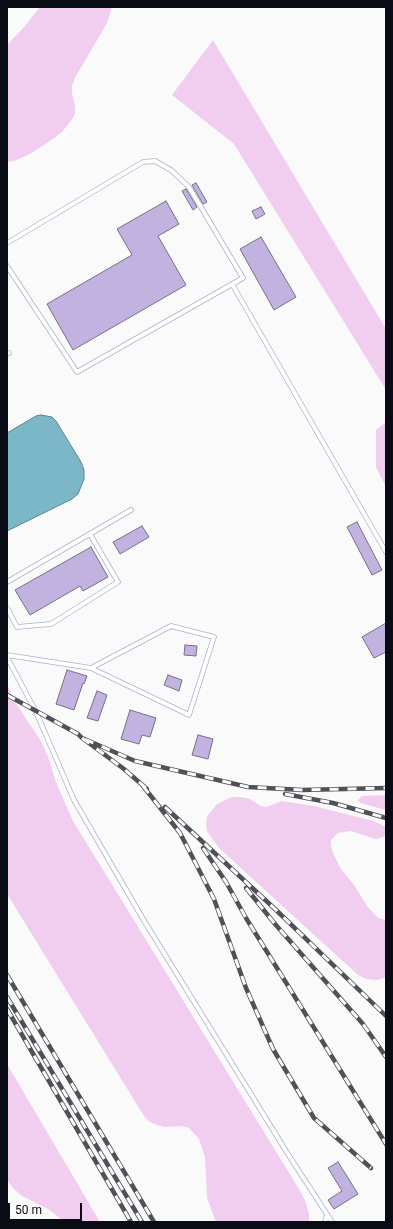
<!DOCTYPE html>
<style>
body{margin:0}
#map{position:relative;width:393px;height:1229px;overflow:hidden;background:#fafafa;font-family:Roboto,sans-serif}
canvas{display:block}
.frame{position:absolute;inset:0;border:8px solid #090c14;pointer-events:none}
.scale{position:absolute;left:8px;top:1203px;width:74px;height:18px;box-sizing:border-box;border:2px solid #090c14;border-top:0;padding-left:5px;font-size:12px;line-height:14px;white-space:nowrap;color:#090c14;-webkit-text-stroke:3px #fafafa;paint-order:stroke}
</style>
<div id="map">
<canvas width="393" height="1229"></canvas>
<div class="frame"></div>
<div class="scale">50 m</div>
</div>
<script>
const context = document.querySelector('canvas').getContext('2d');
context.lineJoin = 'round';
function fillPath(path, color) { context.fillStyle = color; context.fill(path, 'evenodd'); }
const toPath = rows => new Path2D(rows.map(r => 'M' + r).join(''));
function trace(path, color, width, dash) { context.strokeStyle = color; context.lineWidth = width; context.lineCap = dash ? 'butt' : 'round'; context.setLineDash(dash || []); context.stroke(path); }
fillPath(toPath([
 [40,7,112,7,107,23,75,78,72,86,72,93,75,106,75,114,71,121,61,133,47,143,30,154,14,161,7,162,7,45,25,26],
 [213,40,386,329,386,390,234,144,172,95],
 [386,422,386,487,376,467,376,430],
 [7,684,17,705,41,741,49,759,56,782,73,821,299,1189,305,1200,309,1214,309,1222,216,1222,207,1198,205,1157,199,1139,189,1128,182,1126,165,1127,157,1125,150,1122,144,1116,7,894],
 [386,795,386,810,360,803,358,800,362,796],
 [232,797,242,797,250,799,261,806,266,807,282,801,314,806,374,821,386,827,385,836,380,838,375,839,351,831,338,833,331,840,331,845,333,853,341,869,354,885,367,906,378,918,386,920,386,977,377,980,366,979,358,975,220,849,213,840,207,831,206,824,207,816,217,804],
 [7,1064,100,1222,65,1222,48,1209,22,1196,13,1188,7,1180]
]), '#f1cef0');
const water = toPath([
 [41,415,52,417,56,421,81,462,84,470,84,479,78,494,72,499,7,531,7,433,36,416,41,415]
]);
fillPath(water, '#7bb7c7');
trace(water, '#598491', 1);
const building = toPath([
 [196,183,207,202,203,204,192,185,196,183],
 [186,189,197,207,193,210,182,191,186,189],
 [166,201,179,224,158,236,186,285,73,350,47,304,132,255,117,229,166,201],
 [261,207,265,214,256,219,252,211,261,207],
 [261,237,296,297,274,310,240,249,261,237],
 [357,522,382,570,372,575,347,527,357,522],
 [142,526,149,537,120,554,113,542,142,526],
 [91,547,108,577,83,591,80,586,30,615,15,590,91,547],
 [386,623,386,652,374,658,362,637,386,623],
 [185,645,197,646,196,656,184,655,185,645],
 [67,670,87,676,84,684,83,683,74,710,56,704,67,670],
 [168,675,182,680,179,691,164,685,168,675],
 [97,691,107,695,98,721,87,718,97,691],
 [130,710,156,718,150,737,142,735,139,744,121,739,130,710],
 [198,735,213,739,208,759,192,755,198,735],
 [338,1162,358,1194,334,1209,328,1200,342,1191,328,1168,338,1162]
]);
fillPath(building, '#c1b2e0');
trace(building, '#776f87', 1);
const lane = toPath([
 [7,243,143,162,155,161,171,170,189,187,243,278,77,372,7,266],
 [232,284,386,552],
 [7,354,9,353],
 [7,582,131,510],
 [7,608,17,627,51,624,118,582,90,534],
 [7,655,91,668,189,715,214,637,171,626,91,668],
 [7,657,36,712,74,800,143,919,286,1151,332,1222],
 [325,1222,327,1215]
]);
trace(lane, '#abb2cb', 5.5);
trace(lane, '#fff', 4);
const rail = toPath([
 [7,695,78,734,82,738,135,761,248,787,302,790,386,788],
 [82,738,124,769,147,789],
 [143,786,180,833,195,862,214,899,246,988,273,1049,314,1118,371,1168],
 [285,794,333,803,386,818],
 [165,807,275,909,386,1016],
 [203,848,226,882,246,918,386,1144],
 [246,888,275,924,363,1024,386,1057],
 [7,975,154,1222],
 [7,997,142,1222],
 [7,1009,131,1222]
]);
trace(rail, '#4f5157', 4.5);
trace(rail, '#fafafa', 3, [9]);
</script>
